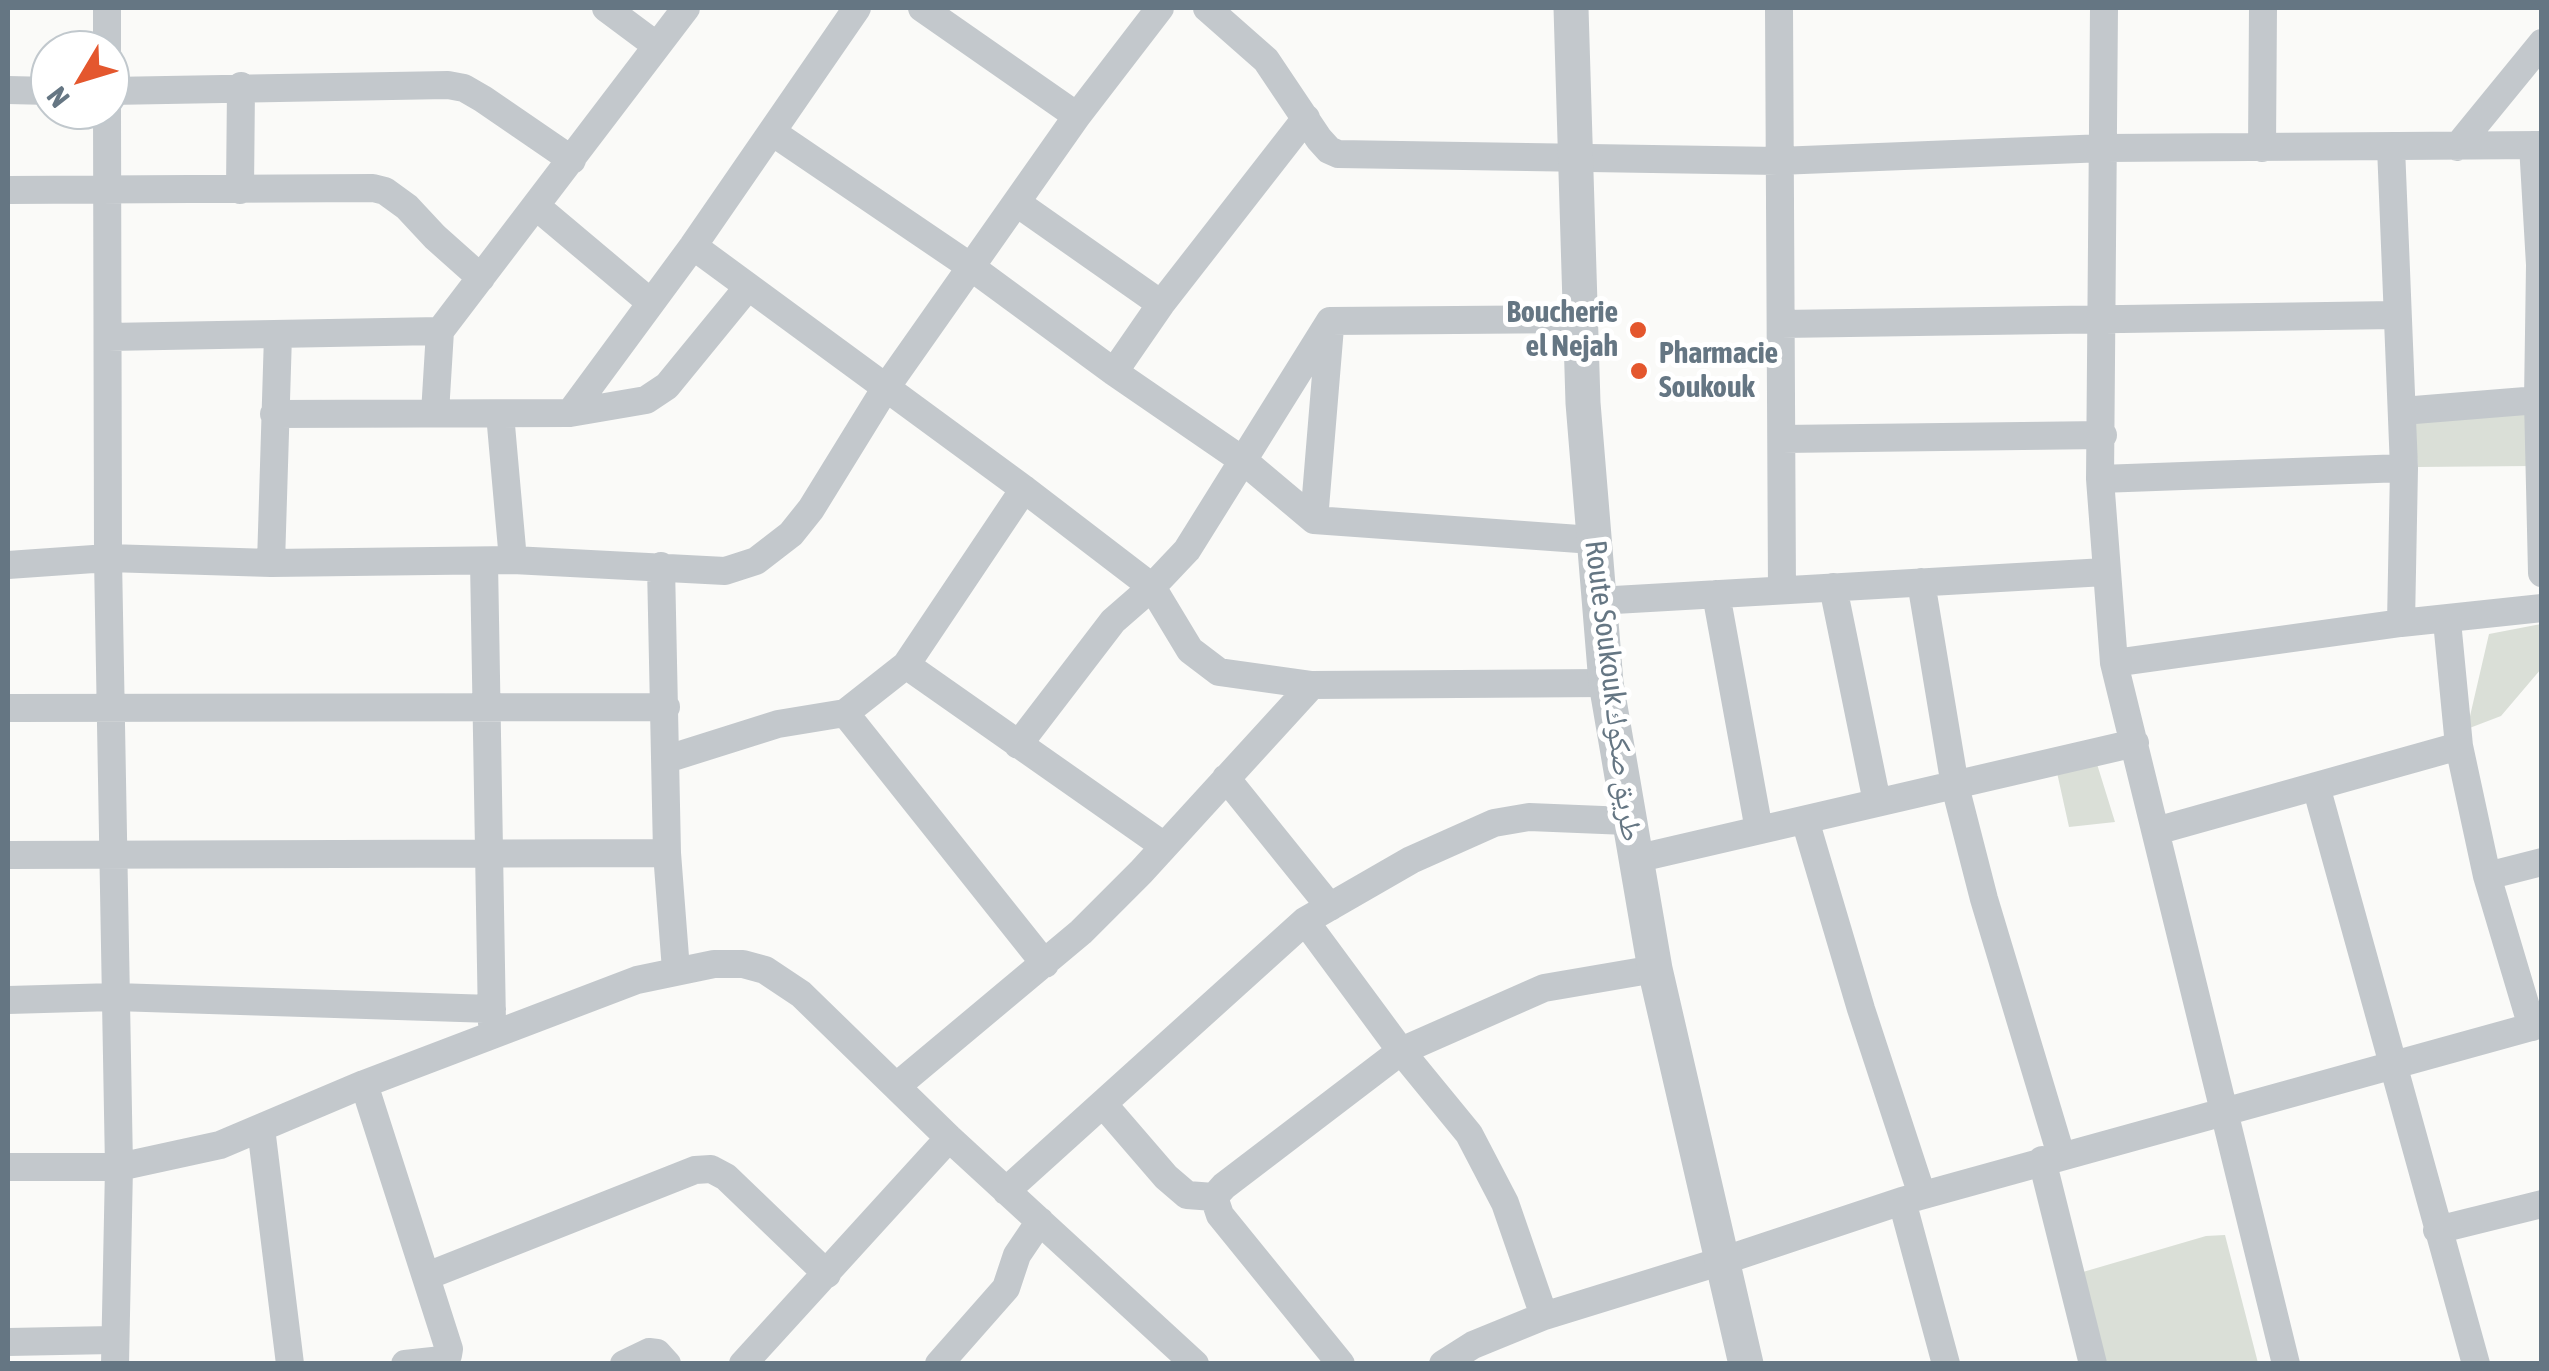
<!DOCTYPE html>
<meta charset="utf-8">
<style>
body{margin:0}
#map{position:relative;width:2549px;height:1371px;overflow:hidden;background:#fafaf8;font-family:"Asap Condensed",sans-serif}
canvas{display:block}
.frame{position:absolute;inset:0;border:10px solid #657683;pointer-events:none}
.north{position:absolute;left:30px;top:30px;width:100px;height:100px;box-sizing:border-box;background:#fff;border:2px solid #c1c8cd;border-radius:50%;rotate:232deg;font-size:28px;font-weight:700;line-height:40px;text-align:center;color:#657683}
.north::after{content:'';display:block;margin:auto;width:35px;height:45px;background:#e4572e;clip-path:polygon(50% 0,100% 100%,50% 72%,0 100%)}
</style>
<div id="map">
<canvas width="2549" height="1371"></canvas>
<div class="frame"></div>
<div class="north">N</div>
</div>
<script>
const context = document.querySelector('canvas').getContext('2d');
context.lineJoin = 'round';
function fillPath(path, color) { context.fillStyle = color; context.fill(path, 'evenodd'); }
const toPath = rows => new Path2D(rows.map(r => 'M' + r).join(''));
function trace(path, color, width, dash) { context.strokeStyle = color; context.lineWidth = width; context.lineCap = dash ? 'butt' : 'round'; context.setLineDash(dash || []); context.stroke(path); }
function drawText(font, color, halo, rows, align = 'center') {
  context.font = font + ' "Asap Condensed","Noto Naskh Arabic",sans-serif'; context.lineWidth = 10; context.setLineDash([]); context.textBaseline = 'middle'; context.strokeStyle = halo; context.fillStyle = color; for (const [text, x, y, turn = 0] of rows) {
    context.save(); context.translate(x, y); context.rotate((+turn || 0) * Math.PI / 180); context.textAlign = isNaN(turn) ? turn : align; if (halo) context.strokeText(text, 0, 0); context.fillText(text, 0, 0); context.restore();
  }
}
fillPath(toPath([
 [2529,407,2532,466,2418,467,2413,418],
 [2541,624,2541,669,2501,716,2467,729,2489,634],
 [2097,764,2115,822,2069,827,2056,768],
 [2225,1235,2258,1363,2106,1363,2083,1272,2206,1236]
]), '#dadfd7');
trace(toPath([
 [606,8,657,46],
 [922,8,1077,116],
 [1207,8,1266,60,1319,139,1329,150,1338,154,1778,161,2105,148,2542,145],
 [1779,8,1782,590],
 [2104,8,2100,479,2114,663,2286,1364],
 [107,50,107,8],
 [8,90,50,91],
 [110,91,448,85,464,88,483,99,572,160],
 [107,110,108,558,119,1167,115,1364],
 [772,132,971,267,1114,372,1245,462,1314,520,1593,540],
 [2533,145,2540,265,2538,400,2542,573],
 [2391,147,2404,468,2401,623],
 [2457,147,2542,43],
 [2262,148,2263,8],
 [8,190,373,188,385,191,407,207,435,237,481,278],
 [240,190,241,86],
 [1017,203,1161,304],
 [537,207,650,302],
 [693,246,1024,489,1152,587,1190,650,1219,672,1312,685,1606,683],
 [1330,321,1581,319],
 [1781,324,2395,315],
 [108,337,440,331],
 [1114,372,1161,304,1306,118],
 [2402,411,2538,400],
 [435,413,440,331,686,8],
 [570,413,693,246,857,8],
 [274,414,570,413,646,400,667,386,748,287],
 [500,414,513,560],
 [1782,439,2103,435],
 [2100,479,2404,468],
 [1314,520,1330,327],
 [484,561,492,1023],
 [271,563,278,335],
 [8,565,108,558,271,563,513,560,725,571,756,561,791,534,811,509,885,389,1077,116,1160,8],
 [661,566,667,853,676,970],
 [1921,582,1955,786,1984,899,2061,1155],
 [1833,587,1877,802],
 [1716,594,1759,830],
 [1597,601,2105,572],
 [2447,621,2459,746,2487,876,2532,1027],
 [2114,663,2401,623,2542,608],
 [906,665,1164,846],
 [8,708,666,707],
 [845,713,1045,964],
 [1018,745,1113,621,1152,587,1187,550,1330,321],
 [667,759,778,724,845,713,906,665,1024,489],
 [1226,778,1330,907],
 [2316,786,2476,1364],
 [1805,820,1861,1009,1922,1195],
 [2156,831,2459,746],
 [8,855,667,853],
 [1635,859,2135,743],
 [2487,876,2542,862],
 [1305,921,1401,1051,1469,1134,1505,1203,1544,1316],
 [8,1000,115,997,492,1009],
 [364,1084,449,1349,448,1355,442,1360,405,1364],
 [898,1085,1081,932,1141,872,1312,685],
 [1103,1104,1166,1177,1187,1195,1214,1197],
 [261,1128,290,1364],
 [2042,1160,2093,1364],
 [8,1167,119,1167,220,1145,364,1084,637,980,714,964,743,964,765,970,801,994,949,1138,1195,1364],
 [1006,1191,1305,921,1411,860,1494,823,1529,817,1627,821],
 [1214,1197,1224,1186,1401,1051,1544,988,1655,969],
 [1214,1197,1220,1215,1341,1364],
 [1902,1201,1946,1364],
 [2437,1230,2542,1204],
 [427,1276,695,1170,711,1169,726,1177,827,1274],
 [8,1342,113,1340],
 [624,1364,649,1352,657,1353,667,1364],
 [743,1364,949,1138],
 [939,1364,1006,1288,1017,1255,1040,1221],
 [1443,1364,1473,1345,1544,1316,1722,1261,1902,1201,2542,1024]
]), '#c3c8cc', 28);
trace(toPath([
 [1571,8,1583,403,1606,683,1655,969,1746,1364]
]), '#c3c8cc', 35);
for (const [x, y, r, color] of [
 [1638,330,10,"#e4572e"],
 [1639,371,10,"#e4572e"]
]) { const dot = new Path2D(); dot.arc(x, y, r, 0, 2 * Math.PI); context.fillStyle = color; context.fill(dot); trace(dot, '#fff', 4); }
drawText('bold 30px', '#657683', '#fff', [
 ["Boucherie",1618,313],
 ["el Nejah",1618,347],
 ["Pharmacie",1659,354,"left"],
 ["Soukouk",1659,388,"left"]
], 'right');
drawText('30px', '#657683', '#fff', [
 ["Route Soukouk طريق صكوك",1613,691,83]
]);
</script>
